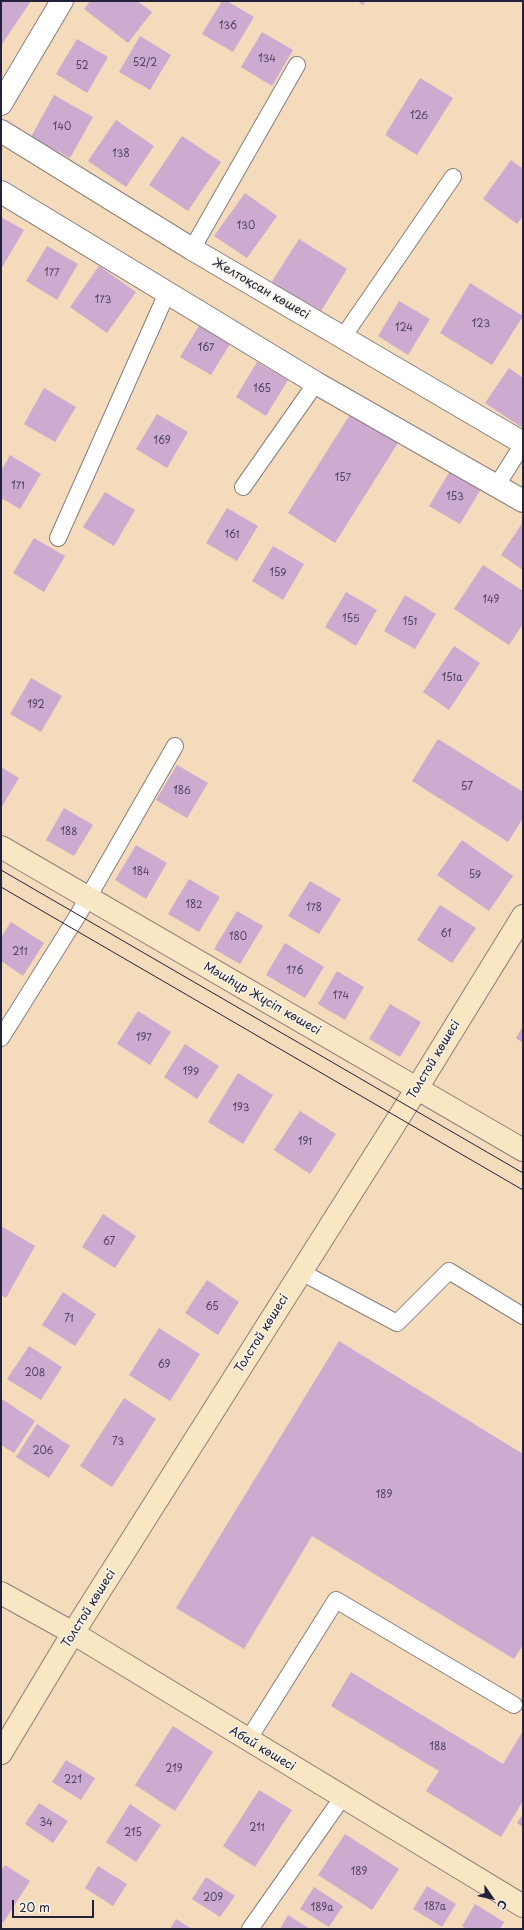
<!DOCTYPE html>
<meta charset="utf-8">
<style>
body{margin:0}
#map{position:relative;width:524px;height:1930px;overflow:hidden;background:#f3dbbb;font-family:"Playpen Sans",sans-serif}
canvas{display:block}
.frame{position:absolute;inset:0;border:2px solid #22223b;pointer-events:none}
.north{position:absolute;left:472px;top:1878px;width:40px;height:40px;-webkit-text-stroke:3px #f7f3e8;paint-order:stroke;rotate:124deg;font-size:11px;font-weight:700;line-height:16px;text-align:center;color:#22223b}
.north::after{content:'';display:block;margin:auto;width:14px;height:18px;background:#22223b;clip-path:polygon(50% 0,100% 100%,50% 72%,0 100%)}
.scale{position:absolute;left:12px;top:1900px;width:82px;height:18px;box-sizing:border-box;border:2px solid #22223b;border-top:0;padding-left:5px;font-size:12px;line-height:14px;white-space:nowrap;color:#22223b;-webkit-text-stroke:3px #f7f3e8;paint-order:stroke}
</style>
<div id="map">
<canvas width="524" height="1930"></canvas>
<div class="frame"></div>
<div class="north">С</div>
<div class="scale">20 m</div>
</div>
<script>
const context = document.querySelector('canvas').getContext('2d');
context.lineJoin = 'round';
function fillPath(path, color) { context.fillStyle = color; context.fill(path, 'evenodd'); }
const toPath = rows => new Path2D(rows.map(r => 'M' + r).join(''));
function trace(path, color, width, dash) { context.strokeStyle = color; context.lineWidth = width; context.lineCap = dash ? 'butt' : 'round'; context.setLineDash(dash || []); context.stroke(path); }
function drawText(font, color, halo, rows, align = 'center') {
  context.font = font + ' "Playpen Sans",sans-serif'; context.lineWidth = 3; context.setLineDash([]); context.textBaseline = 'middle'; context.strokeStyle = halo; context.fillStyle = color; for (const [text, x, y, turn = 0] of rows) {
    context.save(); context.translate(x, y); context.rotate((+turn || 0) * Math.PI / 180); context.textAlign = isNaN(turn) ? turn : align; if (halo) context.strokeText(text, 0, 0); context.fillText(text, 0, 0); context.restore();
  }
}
fillPath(toPath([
 [1,1,31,1,2,44,1,44],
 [90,1,137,1,152,12,128,43,84,9],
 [222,1,227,1,254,17,233,52,202,34],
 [357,1,366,1,363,5],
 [262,32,293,50,272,86,241,67],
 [140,36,171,55,150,90,119,72],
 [77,39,108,57,87,93,56,74],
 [420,78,453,98,417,155,385,135],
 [54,95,93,117,70,158,31,137],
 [116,120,154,146,126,187,88,161],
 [182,136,221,162,188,211,149,185],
 [511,160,523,169,523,216,517,224,483,199],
 [245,193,277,216,247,258,214,236],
 [1,217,24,230,1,269],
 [299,239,347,269,318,316,269,286],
 [47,246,78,264,57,300,26,281],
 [99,266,136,292,107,333,70,307],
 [470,283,523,316,492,365,440,333],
 [399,301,430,319,408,355,378,336],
 [202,321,233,339,211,375,180,357],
 [257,362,288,380,266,416,236,397],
 [509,368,523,378,523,423,521,427,485,403],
 [44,388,76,407,55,442,24,424],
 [351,413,398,443,335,543,288,513],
 [157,414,188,432,167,468,136,449],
 [10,455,41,474,20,509,1,498,1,471],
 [450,471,481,489,460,524,429,506],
 [105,492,135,510,114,546,83,527],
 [227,508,258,526,237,561,206,543],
 [523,522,523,570,501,555],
 [34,538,65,556,44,592,13,573],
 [273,546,304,564,283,600,252,581],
 [483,565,523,591,523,624,509,645,454,609],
 [346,592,377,610,356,646,325,627],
 [405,595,436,614,415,649,384,631],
 [454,646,480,663,449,710,423,692],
 [31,678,62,696,41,732,10,714],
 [438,739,523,792,523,818,508,842,412,781],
 [177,765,208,783,187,818,156,800],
 [1,767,19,778,1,808],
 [64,808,93,825,74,856,46,840],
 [462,840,513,876,489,911,437,875],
 [136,845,167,863,146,899,115,880],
 [189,879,220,897,199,932,168,914],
 [310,881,341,899,319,934,288,916],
 [440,905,476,928,452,963,417,940],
 [237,911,263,926,240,964,214,949],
 [11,922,44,943,23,976,1,961,1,937],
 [285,943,324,967,305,998,266,975],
 [337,971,364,987,345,1020,318,1004],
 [390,1004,421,1022,400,1057,369,1039],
 [138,1011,171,1032,150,1065,117,1044],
 [523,1026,523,1043,516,1038],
 [185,1044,219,1066,197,1099,164,1077],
 [238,1073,273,1095,243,1144,208,1122],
 [300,1111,336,1134,310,1174,274,1150],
 [103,1214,136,1236,115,1268,82,1247],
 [1,1226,35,1246,6,1298,1,1295],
 [207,1280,239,1302,218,1335,185,1313],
 [63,1292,96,1314,75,1346,42,1325],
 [159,1328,200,1354,170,1401,129,1375],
 [339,1341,523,1454,523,1645,514,1659,312,1536,244,1649,176,1608],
 [29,1346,62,1367,41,1400,7,1379],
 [124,1398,156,1419,112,1487,80,1466],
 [2,1399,35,1421,14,1453,1,1445],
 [37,1424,70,1446,49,1478,16,1457],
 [351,1672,503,1764,523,1731,523,1801,501,1837,426,1791,439,1771,331,1706],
 [173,1726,213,1752,175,1811,135,1785],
 [66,1760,95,1778,81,1800,52,1782],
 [259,1790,292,1810,255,1867,223,1846],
 [39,1803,68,1821,53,1843,25,1824],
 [130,1804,161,1825,136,1862,106,1842],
 [523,1814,523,1827,517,1823],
 [345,1834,399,1869,372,1910,318,1875],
 [5,1865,30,1881,3,1923,1,1921,1,1871],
 [98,1866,127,1884,113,1906,85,1888],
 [206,1877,235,1896,220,1917,192,1899],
 [427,1886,456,1904,442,1927,413,1909],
 [314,1887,343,1906,329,1927,300,1909],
 [475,1904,504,1922,500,1929,466,1929,462,1926],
 [288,1915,310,1929,280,1929],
 [176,1919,192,1929,170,1929]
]), '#cdaad0');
const lane = toPath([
 [192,249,297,65],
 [343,337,453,177],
 [497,485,523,444],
 [243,487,316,383],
 [58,538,167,293],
 [1,1038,78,915,175,746],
 [301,1272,397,1323,449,1271,523,1316],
 [248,1740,336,1600,514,1705],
 [250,1929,342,1798]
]);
const street = toPath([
 [1,104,62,1],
 [1,131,192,249,523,443],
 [1,192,316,383,523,501]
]);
const secondary = toPath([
 [1,847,523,1150],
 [1,1593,73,1633,523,1906],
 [1,1753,73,1633,406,1106,523,916]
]);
trace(lane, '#8a7e7b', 18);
trace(street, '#8a7e7b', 24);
trace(secondary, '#8a7e7b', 24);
trace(lane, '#fff', 16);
trace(street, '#fff', 22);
trace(secondary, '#f9e7c3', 22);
trace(toPath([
 [1,870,523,1173],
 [1,887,523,1190]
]), '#22223b', 1);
drawText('10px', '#4d4460', null, [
 ["136",228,26],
 ["134",267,59],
 ["52/2",145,63],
 ["52",82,66],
 ["126",419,116],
 ["140",62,127],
 ["138",121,154],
 ["130",246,226],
 ["177",52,273],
 ["173",103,300],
 ["123",481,324],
 ["124",404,328],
 ["167",206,348],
 ["165",262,389],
 ["169",162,441],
 ["157",343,478],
 ["171",18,486],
 ["153",455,497],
 ["161",232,535],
 ["159",278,573],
 ["149",491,600],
 ["155",351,619],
 ["151",410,622],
 ["151а",452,678],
 ["192",36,705],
 ["57",467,787],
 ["186",182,791],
 ["188",69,832],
 ["184",141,872],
 ["59",475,875],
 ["182",194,905],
 ["178",314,908],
 ["61",446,934],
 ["180",238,937],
 ["211",20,952],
 ["176",295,971],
 ["174",341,996],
 ["197",144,1038],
 ["199",191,1072],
 ["193",241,1108],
 ["191",305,1142],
 ["67",109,1242],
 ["65",212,1307],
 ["71",69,1319],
 ["69",164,1365],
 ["208",35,1373],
 ["73",118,1442],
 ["206",43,1451],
 ["189",384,1495],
 ["188",438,1747],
 ["219",174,1769],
 ["221",73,1780],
 ["34",46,1823],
 ["211",257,1828],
 ["215",133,1833],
 ["189",359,1872],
 ["209",213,1898],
 ["187а",435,1907],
 ["189а",322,1908]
]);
drawText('12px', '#22223b', '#f7f3e8', [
 ["Желтоқсан көшесі",261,289,30],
 ["Мәшһүр Жүсіп көшесі",262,999,30],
 ["Толстой көшесі",434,1060,-59],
 ["Толстой көшесі",262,1334,-58],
 ["Толстой көшесі",89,1609,-58],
 ["Абай көшесі",262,1749,31]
]);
</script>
